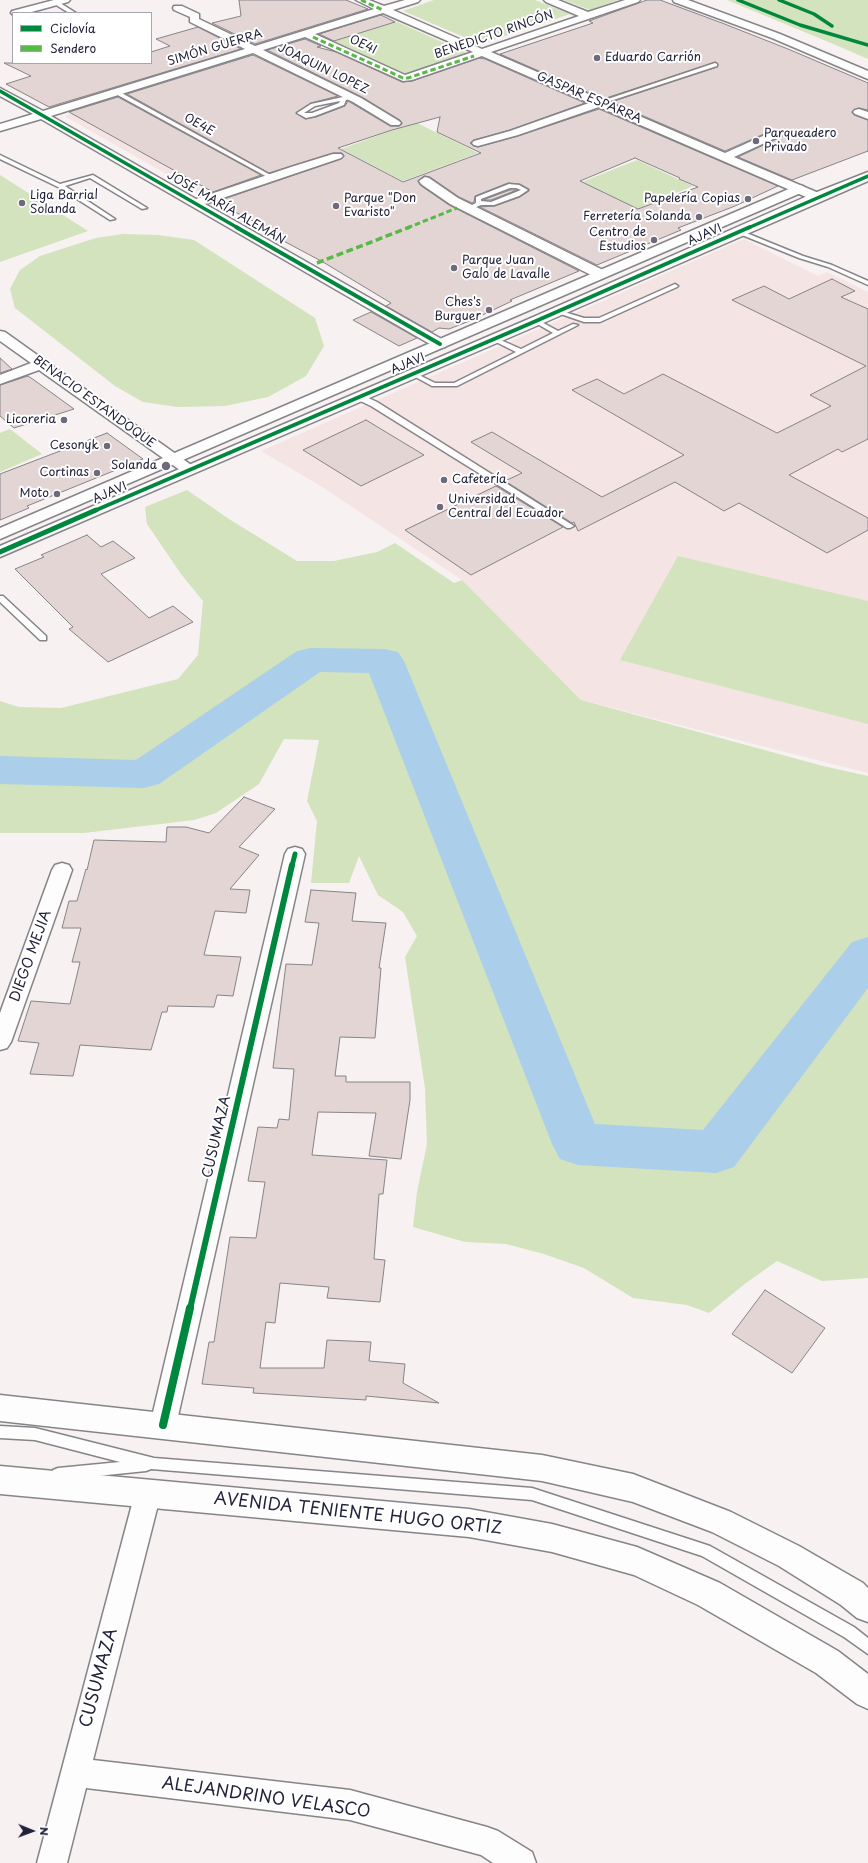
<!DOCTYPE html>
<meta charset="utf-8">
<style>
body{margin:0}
#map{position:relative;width:868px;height:1863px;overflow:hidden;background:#f7f1f1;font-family:"Playpen Sans",sans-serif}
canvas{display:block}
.legend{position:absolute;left:12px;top:12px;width:140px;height:52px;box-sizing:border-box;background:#fff;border:1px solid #a7a7b1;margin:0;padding:5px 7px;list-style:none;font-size:12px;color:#22223b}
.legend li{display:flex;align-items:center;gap:8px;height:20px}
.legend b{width:20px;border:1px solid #a7a7b1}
.north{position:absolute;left:12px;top:1811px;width:40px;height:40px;-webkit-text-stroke:3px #fff;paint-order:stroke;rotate:91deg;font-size:11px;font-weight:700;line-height:16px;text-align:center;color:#22223b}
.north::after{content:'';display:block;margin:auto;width:14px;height:18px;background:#22223b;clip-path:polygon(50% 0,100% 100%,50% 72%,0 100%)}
</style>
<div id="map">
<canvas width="868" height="1863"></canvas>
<ul class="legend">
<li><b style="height:5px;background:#00873e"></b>Ciclovía</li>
<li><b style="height:5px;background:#58b947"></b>Sendero</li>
</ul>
<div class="north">N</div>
</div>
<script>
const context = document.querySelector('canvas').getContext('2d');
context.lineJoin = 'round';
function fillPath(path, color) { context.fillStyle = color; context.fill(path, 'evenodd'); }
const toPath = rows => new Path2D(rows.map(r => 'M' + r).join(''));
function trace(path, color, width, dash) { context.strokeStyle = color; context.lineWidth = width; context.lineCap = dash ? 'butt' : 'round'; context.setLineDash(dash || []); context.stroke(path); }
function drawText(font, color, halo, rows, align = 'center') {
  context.font = font + ' "Playpen Sans",sans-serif'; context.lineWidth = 4; context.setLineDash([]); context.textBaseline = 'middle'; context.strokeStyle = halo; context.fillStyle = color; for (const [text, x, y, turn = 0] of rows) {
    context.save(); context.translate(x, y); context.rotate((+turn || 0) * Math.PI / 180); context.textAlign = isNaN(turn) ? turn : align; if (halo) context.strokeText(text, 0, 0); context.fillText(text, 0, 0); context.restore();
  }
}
fillPath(toPath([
 [106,102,248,179,206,193,200,193,66,117,67,115],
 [744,239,818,276,827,272,868,292,868,773,581,700,462,580,319,485,261,451]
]), '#f5e4e4');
fillPath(toPath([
 [434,0,535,0,570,14,484,43,478,43,403,11],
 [564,0,618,0,590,10],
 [727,0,868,0,868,59,831,43],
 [382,16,386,17,469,54,409,75,403,75,320,36],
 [415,122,478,153,403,181,341,149],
 [637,160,693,186,638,209,582,182],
 [0,175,88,231,0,262],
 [123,234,158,235,194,240,315,318,324,346,306,376,268,397,225,406,178,407,143,402,115,386,15,308,10,289,20,270,40,256,96,238],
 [10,429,42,454,0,472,0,433],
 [187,490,229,519,297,561,334,561,377,552,395,543,454,583,462,580,581,700,823,766,868,776,868,1278,822,1281,777,1261,746,1283,709,1313,687,1305,633,1298,584,1268,544,1254,506,1244,465,1242,413,1227,417,1192,427,1144,425,1088,405,957,417,936,403,912,378,895,359,856,349,883,311,883,317,821,307,801,319,740,284,739,259,784,216,813,194,820,84,833,0,833,0,701,19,707,61,708,178,679,198,655,203,601,181,574,147,524,145,507],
 [678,556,868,601,868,724,620,660]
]), '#d2e3bd');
fillPath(toPath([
 [311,648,384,649,398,652,404,661,595,1124,703,1130,852,942,868,937,868,988,734,1167,716,1173,578,1165,560,1159,552,1144,369,673,320,672,159,784,144,788,0,784,0,756,136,760,297,651,311,648]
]), '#abceea');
const building = toPath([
 [239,0,346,0,368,9,255,44,212,23,241,16,239,0],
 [647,0,660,0,722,23,788,49,868,83,868,110,859,108,852,112,854,115,868,120,868,151,792,180,738,157,783,136,786,133,783,130,773,130,725,151,611,102,717,67,718,64,716,62,603,99,500,54,593,23,589,21,647,0],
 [381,15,395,22,334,41,319,34,381,15],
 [198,27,241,49,49,107,6,84,31,76,4,63,151,63,151,52,170,46,156,39,198,27],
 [305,39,321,46,317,47,336,52,402,82,412,81,479,58,485,59,585,103,510,130,474,140,470,143,474,146,478,147,518,136,599,109,778,186,735,206,678,228,681,230,597,265,480,207,495,206,520,197,529,191,529,189,520,184,508,183,475,196,474,202,472,203,459,197,430,177,424,176,418,181,420,185,449,205,579,271,510,300,512,301,472,320,449,329,439,328,432,332,386,306,391,303,323,262,261,229,265,227,215,202,341,159,344,156,342,153,333,153,269,173,127,94,253,55,338,96,311,103,296,113,305,119,316,117,345,106,348,101,390,126,399,126,402,124,400,120,362,97,267,50,305,39],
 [440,117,437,132,481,153,403,182,338,148,392,130,440,117],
 [635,158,680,178,679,179,698,187,638,209,580,181,635,158],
 [118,97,261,175,213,192,69,112,118,97],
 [510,190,517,190,491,200,483,200,510,190],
 [832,279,855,291,841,297,868,309,868,439,842,452,838,449,789,475,868,518,868,530,827,553,739,503,724,511,675,482,578,531,574,522,572,523,505,481,522,473,471,442,492,432,602,497,684,455,572,390,597,379,624,394,663,374,777,433,831,406,810,395,866,366,732,300,764,286,789,299,832,279],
 [371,312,417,338,399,346,353,320,371,312],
 [0,358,12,369,0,373,0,358],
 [28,376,34,380,74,409,14,428,0,416,0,385,28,376],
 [366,420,424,455,361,486,303,450,366,420],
 [107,433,143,459,27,506,29,508,0,520,0,474,107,433],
 [496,486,563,527,471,575,405,530,496,486],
 [87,535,101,547,113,541,135,558,101,574,149,618,173,606,193,622,108,662,69,629,73,627,15,569,44,557,41,555,87,535],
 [244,797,275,809,239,847,259,855,230,889,250,890,246,913,215,911,204,955,241,957,233,996,217,995,214,1007,168,1006,167,1012,162,1012,151,1050,80,1045,73,1076,30,1074,39,1043,18,1041,31,1001,70,1004,80,962,72,962,81,928,62,928,69,901,77,901,86,869,87,870,94,840,166,842,167,827,186,827,209,833,244,797],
 [311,890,356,893,352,921,386,923,379,968,381,968,375,1038,340,1037,335,1076,346,1076,346,1082,410,1082,410,1100,401,1159,369,1156,376,1113,318,1112,312,1155,387,1160,383,1194,379,1194,374,1259,385,1260,380,1302,327,1298,329,1287,280,1283,275,1323,266,1322,260,1368,324,1368,327,1340,371,1342,369,1361,405,1364,403,1383,439,1403,366,1396,366,1400,253,1393,254,1388,202,1384,209,1342,214,1342,230,1237,256,1238,265,1182,248,1181,258,1127,277,1128,279,1119,289,1120,294,1069,273,1068,286,964,312,965,319,923,305,922,311,890],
 [765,1290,825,1328,792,1373,732,1334,765,1290]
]);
fillPath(building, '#e3d5d4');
trace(building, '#868488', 1);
const lane = toPath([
 [55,1,57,1,76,13,69,13,53,3,55,1],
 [715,63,717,64,717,66,601,104,596,103,715,63],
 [114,91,118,91,274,177,269,178,114,93,114,91],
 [352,95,355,97,354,98,346,100,344,105,315,116,306,118,297,113,311,104,352,95],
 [340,101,339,103,312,113,304,113,315,106,340,101],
 [0,155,60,184,93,175,147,208,142,209,90,178,65,186,115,219,110,220,58,187,0,159,0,155],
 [509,184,519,185,528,190,519,196,494,205,481,205,469,210,466,208,476,203,476,197,509,184],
 [510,188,516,188,521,190,491,202,481,201,481,199,510,188],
 [739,230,803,256,832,265,868,281,868,285,828,267,799,258,737,233,736,232,739,230],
 [675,284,678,286,677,287,600,322,584,322,555,312,558,310,584,318,599,318,675,284],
 [534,320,538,320,558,331,573,324,578,325,457,386,432,386,410,374,415,373,435,383,454,383,516,352,492,340,492,338,496,338,521,349,553,333,534,322,534,320],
 [356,395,362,395,377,402,574,526,570,528,567,528,371,406,356,399,356,395],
 [0,596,3,596,46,636,46,640,40,640,0,602,0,596],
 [0,1426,35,1428,154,1458,532,1488,710,1546,854,1627,868,1638,868,1654,844,1637,702,1556,532,1500,151,1469,146,1471,58,1480,53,1478,52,1474,53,1470,58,1468,120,1462,35,1440,0,1438,0,1426]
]);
const street = toPath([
 [54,0,70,0,68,2,28,13,13,13,13,15,11,13,12,11,54,0],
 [356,0,369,0,384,6,405,0,420,0,418,2,393,10,482,49,579,16,546,2,544,0,558,0,588,12,625,0,640,0,638,2,491,52,725,153,774,131,782,131,784,133,782,135,734,157,821,194,823,197,817,201,813,200,599,107,518,135,478,146,474,145,472,143,474,141,510,131,589,103,482,56,412,80,403,81,305,37,263,50,361,98,399,121,401,123,399,125,391,125,353,102,253,53,51,116,196,199,291,167,333,154,341,154,343,156,341,158,205,204,445,341,447,344,445,347,440,348,435,347,41,119,0,131,0,124,33,114,0,96,0,88,43,111,245,49,190,22,190,17,174,10,173,8,174,6,182,6,199,14,199,19,255,46,374,9,356,0],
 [383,13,473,52,405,75,315,34,383,13],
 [859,109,868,112,868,119,855,114,853,112,855,110,859,109],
 [425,177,429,178,458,198,605,271,606,274,605,277,595,277,450,204,421,184,419,181,425,177],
 [0,331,5,332,194,467,196,470,194,473,189,474,184,473,39,370,0,384,0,375,31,363,0,341,0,331],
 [295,847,302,849,305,854,176,1425,172,1433,163,1437,154,1433,150,1425,285,854,288,849,295,847],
 [62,863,69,865,72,870,11,1042,7,1048,0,1050,0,1013,52,870,55,865,62,863],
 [148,1481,157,1484,161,1493,93,1760,350,1790,487,1827,498,1831,532,1852,536,1863,493,1863,481,1855,350,1820,86,1788,67,1863,37,1863,135,1493,139,1484,148,1481]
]);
const secondary = toPath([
 [673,0,688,0,780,34,868,71,868,79,772,38,674,2,673,0],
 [868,172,868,181,541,324,0,557,0,546,531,318,812,194,868,172],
 [798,185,803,186,805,189,803,192,0,539,0,528,798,185],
 [0,1395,542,1455,633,1474,731,1512,799,1546,863,1583,868,1588,868,1622,857,1618,841,1605,779,1566,712,1532,633,1502,542,1481,0,1421,0,1395],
 [0,1466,469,1509,552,1524,637,1547,720,1583,838,1651,868,1674,868,1709,857,1704,816,1673,698,1605,634,1575,552,1552,469,1537,0,1494,0,1466]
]);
trace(lane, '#868488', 3);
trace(street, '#868488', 3);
trace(secondary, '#868488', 3);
fillPath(lane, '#fefdfd');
fillPath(street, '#fefdfd');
fillPath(secondary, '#fefdfd');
trace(toPath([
 [361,0,383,10],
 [313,37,403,78,408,78,474,56],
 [407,228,457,208]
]), '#58b947', 3, [5.5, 3]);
trace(toPath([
 [317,263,410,227]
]), '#58b947', 3.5, [7, 3.5]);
trace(toPath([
 [738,0,800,25,868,45],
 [779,0,814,14,832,26],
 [0,91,238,228],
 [748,228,868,176]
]), '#00873e', 3.5);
trace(toPath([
 [236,227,440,344],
 [94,511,536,321,750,227]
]), '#00873e', 4);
trace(toPath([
 [0,552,96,510],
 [292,866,295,854]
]), '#00873e', 5);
trace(toPath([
 [190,1309,292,865]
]), '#00873e', 6);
trace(toPath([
 [163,1425,190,1308]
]), '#00873e', 8);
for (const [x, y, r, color] of [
 [597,58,4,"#6d6a7b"],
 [756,141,4,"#6d6a7b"],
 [748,199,4,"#6d6a7b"],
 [22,203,4,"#6d6a7b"],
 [336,206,4,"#6d6a7b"],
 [699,217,4,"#6d6a7b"],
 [654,240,4,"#6d6a7b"],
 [454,268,4,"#6d6a7b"],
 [489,310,4,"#6d6a7b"],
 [64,420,4,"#6d6a7b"],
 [107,446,4,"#6d6a7b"],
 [166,466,5,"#6d6a7b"],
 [97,473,4,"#6d6a7b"],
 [444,480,4,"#6d6a7b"],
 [57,494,4,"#6d6a7b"],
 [440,507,4,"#6d6a7b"]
]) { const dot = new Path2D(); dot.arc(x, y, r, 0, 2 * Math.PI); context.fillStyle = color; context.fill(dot); trace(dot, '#fff', 1.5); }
drawText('12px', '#22223b', '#fff', [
 ["BENEDICTO RINCÓN",494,35,-19],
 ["OE4I",363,45,25],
 ["SIMÓN GUERRA",215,48,-17],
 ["JOAQUIN LOPEZ",323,69,26],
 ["GASPAR ESPARRA",589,98,23],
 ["OE4E",199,125,29],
 ["JOSÉ MARÍA ALEMÁN",226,208,30],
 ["AJAVI",705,235,-24],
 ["AJAVI",408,364,-23],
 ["BENACIO ESTANDOQUE",94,402,36],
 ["AJAVI",110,493,-24]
]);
drawText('12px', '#22223b', '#fff', [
 ["Eduardo Carrión",605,58,"left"],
 ["Parqueadero",764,134,"left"],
 ["Privado",764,148,"left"],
 ["Liga Barrial",30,196,"left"],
 ["Solanda",30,210,"left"],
 ["Parque \"Don",344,199,"left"],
 ["Evaristo\"",344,213,"left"],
 ["Papelería Copias",740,199],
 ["Ferretería Solanda",691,217],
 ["Centro de",646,233],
 ["Estudios",646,247],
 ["Parque Juan",462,261,"left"],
 ["Galo de Lavalle",462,275,"left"],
 ["Ches's",481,303],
 ["Burguer",481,317],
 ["Licoreria",56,420],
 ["Cesonyk",99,446],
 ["Solanda",157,466],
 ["Cortinas",89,473],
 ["Cafetería",452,480,"left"],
 ["Moto",49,494],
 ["Universidad",448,500,"left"],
 ["Central del Ecuador",448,514,"left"]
], 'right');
drawText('14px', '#22223b', '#fff', [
 ["DIEGO MEJIA",31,956,-70],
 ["CUSUMAZA",217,1137,-77]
]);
drawText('17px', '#22223b', '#fff', [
 ["AVENIDA TENIENTE HUGO ORTIZ",358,1514,6],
 ["CUSUMAZA",99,1678,-75],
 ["ALEJANDRINO VELASCO",266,1798,8]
]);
</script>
